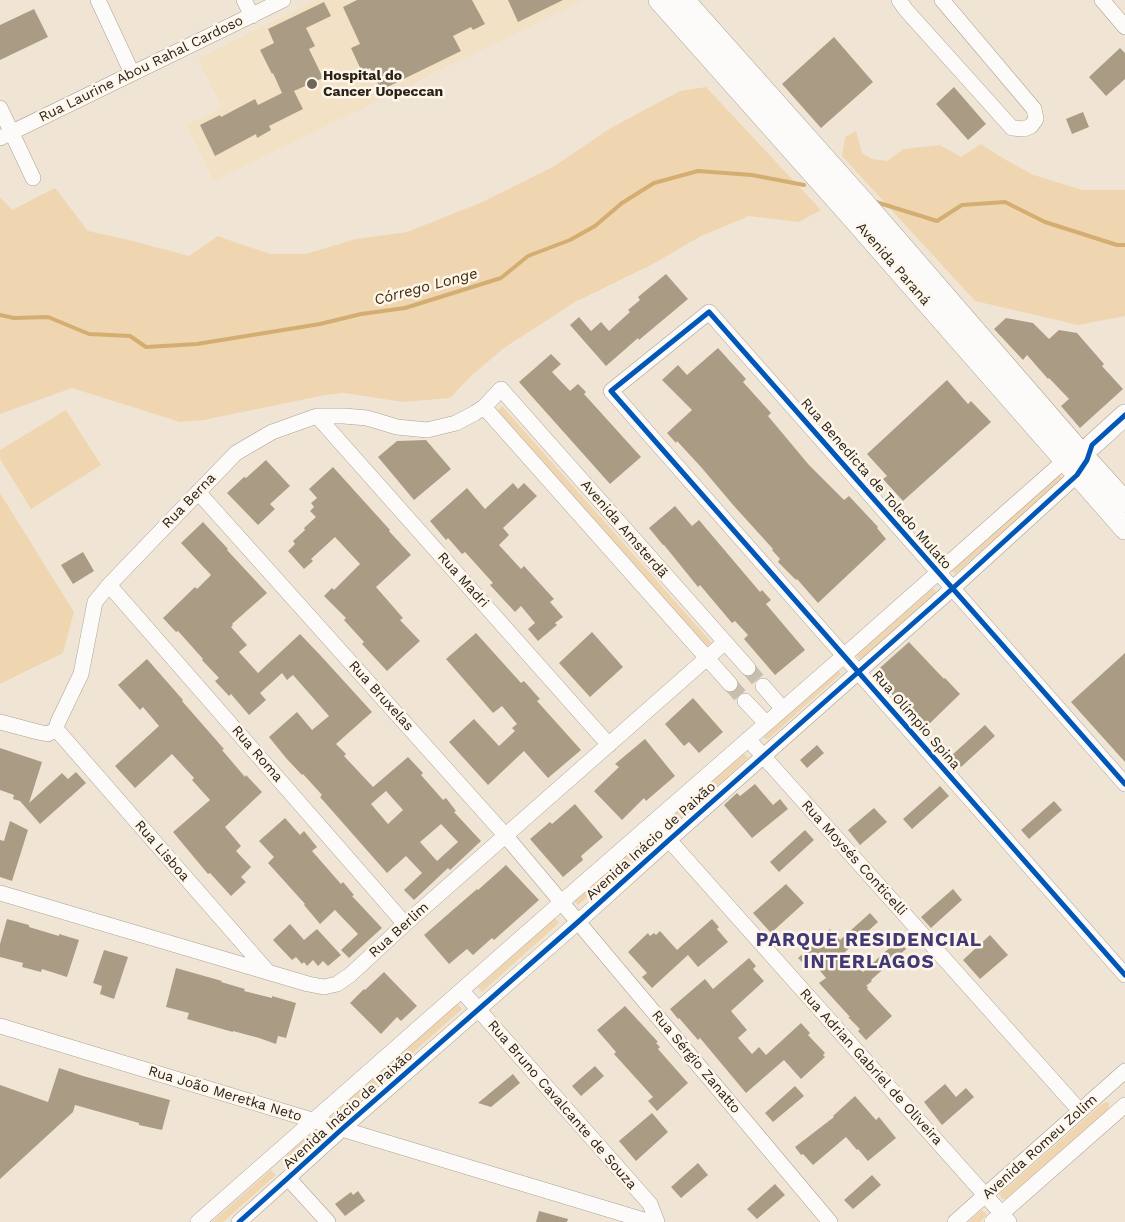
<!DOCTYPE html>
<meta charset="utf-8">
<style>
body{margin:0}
canvas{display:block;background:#f0e5d4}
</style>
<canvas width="1125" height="1222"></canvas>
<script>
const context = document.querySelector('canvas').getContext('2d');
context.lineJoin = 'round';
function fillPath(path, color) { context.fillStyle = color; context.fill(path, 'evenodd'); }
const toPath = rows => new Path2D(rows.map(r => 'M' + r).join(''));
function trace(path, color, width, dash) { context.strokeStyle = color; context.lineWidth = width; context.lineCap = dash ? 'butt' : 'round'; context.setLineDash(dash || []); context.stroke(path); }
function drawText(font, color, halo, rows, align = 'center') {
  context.font = font + ' "Work Sans",sans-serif'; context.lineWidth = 5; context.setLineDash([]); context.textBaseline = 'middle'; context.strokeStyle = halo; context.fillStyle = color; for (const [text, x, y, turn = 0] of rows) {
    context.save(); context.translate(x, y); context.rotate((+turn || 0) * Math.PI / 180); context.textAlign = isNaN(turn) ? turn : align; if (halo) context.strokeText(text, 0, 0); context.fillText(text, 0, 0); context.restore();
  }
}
fillPath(toPath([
 [316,0,584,0,214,181,186,125,222,108,198,59]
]), '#f3e1c5');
fillPath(toPath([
 [706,87,821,210,799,222,749,216,701,236,651,265,575,302,504,348,471,376,450,398,403,402,344,393,325,395,204,420,180,422,72,388,0,414,0,197,12,210,55,188,88,231,129,240,189,256,218,236,237,243,271,254,306,254,356,239,407,232,480,203,553,167,609,129,680,91],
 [856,131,862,153,872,159,888,161,903,149,940,145,961,157,981,144,1006,160,1034,175,1082,190,1125,190,1125,316,1078,325,975,301,842,156,845,137],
 [502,406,712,643,707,647,497,411],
 [66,410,101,465,31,509,0,459,0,450],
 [1059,474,1063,479,955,574,950,569],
 [0,493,74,612,63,653,0,684],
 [933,588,937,593,860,660,856,655],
 [837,669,841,674,768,739,765,739,763,734],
 [743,752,748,758,673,825,668,819],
 [651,833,656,840,578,905,573,900],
 [555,918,559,923,482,992,478,987],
 [457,1003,462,1009,340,1118,336,1112],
 [1106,1102,1109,1103,1109,1109,1006,1199,1002,1199,1000,1195,1001,1193,1103,1103],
 [317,1129,322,1134,292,1160,287,1155],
 [271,1170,276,1175,223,1222,212,1222],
 [982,1210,986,1213,986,1216,980,1222,968,1222]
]), '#efd6b1');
trace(toPath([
 [876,202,937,221,962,205,1005,202,1045,222,1117,245,1125,245],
 [0,315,14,318,48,317,89,334,130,336,146,347,197,344,320,324,361,314,405,308,501,278,528,256,570,240,595,226,622,203,654,183,698,171,752,175,804,185]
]), '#d4ae71', 4);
fillPath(toPath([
 [357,0,472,0,485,24,473,30,471,27,453,36,461,51,381,90,370,68,362,72,351,48,360,44,343,7],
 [508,0,563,0,518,22],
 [324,2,331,16,306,28,315,46,309,49,323,78,294,91,303,109,269,126,271,130,257,138,256,134,215,156,200,125,220,115,221,117,255,99,258,105,282,93,273,73,272,74,260,50,274,43,268,29],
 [34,9,48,37,0,60,0,25],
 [834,37,873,82,821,128,782,84],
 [1120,48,1125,53,1125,79,1106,96,1089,77],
 [954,87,986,124,968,140,936,104],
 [1083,112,1089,127,1072,134,1066,119],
 [666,274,688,299,639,340,638,338,606,366,570,325,579,317,591,331,601,322,609,331,630,312,628,310,640,300,638,297],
 [1006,318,1033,323,1049,339,1059,330,1077,333,1104,364,1102,366,1123,389,1080,428,1061,406,1069,399,1049,378,1048,379,1027,355,1023,360,994,329],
 [718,348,746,379,743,382,771,413,768,416,809,465,844,500,849,496,878,527,877,528,886,539,818,603,797,579,796,580,778,562,780,559,772,550,773,549,734,506,701,467,677,441,676,443,667,433,692,410,662,380,678,365,687,375],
 [551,354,561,364,552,372,570,391,578,384,586,392,584,394,641,457,610,484,519,382],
 [947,380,968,404,971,401,991,422,903,501,883,479,887,476,867,454],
 [426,440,451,469,414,500,378,457,397,441],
 [266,460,290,486,270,504,275,509,258,525,227,493,244,477,246,478],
 [333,467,390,530,389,531,411,555,376,587,403,618,400,620,420,641,387,671,362,644,364,642,344,620,346,618,324,596,332,588,334,590,360,564,335,537,311,559,313,561,304,569,288,551,295,544,293,541,305,530,304,528,316,517,310,511,314,507,311,503,317,498,309,489],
 [513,483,518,489,524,483,537,496,503,528,509,535,499,545,521,569,524,566,554,599,550,602,563,617,555,623,557,625,538,641,528,629,535,623,521,606,515,612,490,585,493,583,465,552,462,554,448,538,446,540,430,521,467,488,485,509],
 [675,506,692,526,699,520,760,592,762,590,771,600,766,604,805,650,775,675,744,639,748,635,735,621,732,623,700,585,698,587,664,545,663,545,649,528],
 [203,522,228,549,227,550,267,593,232,624,233,625,231,627,247,645,239,652,258,673,300,634,321,656,372,712,336,744,346,754,344,756,373,787,408,757,423,773,421,775,443,800,446,798,456,811,454,812,481,841,450,870,448,868,414,900,404,890,422,873,406,856,387,873,320,797,322,795,303,774,302,775,286,758,269,737,297,712,312,730,329,716,293,675,287,680,282,673,260,693,266,700,249,715,231,694,229,696,215,681,219,678,202,660,203,659,178,631,176,632,163,618,195,587,197,589,211,575,181,543],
 [386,791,403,810,388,824,371,804],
 [441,824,458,842,437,861,420,842],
 [83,552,94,571,73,584,61,565],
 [592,632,623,667,590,697,559,663],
 [476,633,521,683,524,681,540,699,537,701,581,750,548,778,524,751,488,785,449,742,474,719,499,746,515,731,512,728,517,724,502,706,493,713,446,659],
 [909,642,944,679,945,678,960,694,927,726,906,704,904,707,873,674],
 [1125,653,1125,762,1071,702],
 [147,659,183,700,182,701,224,749,222,750,245,777,246,775,262,792,225,827,241,846,236,851,251,867,241,877,246,882,231,896,210,873,208,874,173,832,210,800,192,780,194,778,172,754,135,788,115,766,159,726,143,707,140,710,118,685],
 [693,698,723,732,699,753,689,742,684,746,665,724],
 [985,725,995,736,961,767,951,756],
 [645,739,675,776,646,801,644,798,622,820,594,791,619,767,615,764],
 [817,745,824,753,807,768,800,760],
 [0,748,42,762,29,803,62,773,68,779,76,772,86,783,40,824,20,801,13,799,14,795,0,790],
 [755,784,773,805,780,799,788,809,752,838,724,805,737,793,740,796],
 [940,786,949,796,912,829,903,819],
 [1054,801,1062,810,1029,839,1021,830],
 [575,804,603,837,581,856,583,860,563,877,530,839,550,822,552,824],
 [874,808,887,822,860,845,848,830],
 [285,818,300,835,304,831,317,847,312,851,341,884,343,882,354,895,352,896,382,928,349,958,341,950,358,934,335,910,320,924,304,905,305,904,268,863,274,857,259,841],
 [10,821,28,830,12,881,0,877,0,840,4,841],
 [805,830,814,840,779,872,770,862],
 [506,865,539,900,494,940,492,938,473,955,467,949,449,964,424,935,477,889,478,890],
 [786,884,804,903,771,933,753,913],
 [953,889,962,900,931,928,921,917],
 [870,913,878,922,845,952,863,972,898,940,906,949,871,980,872,981,866,986,868,987,867,989,892,1016,866,1040,858,1031,860,1029,848,1017,850,1017,819,983,826,978,812,961,806,966,798,958,818,941,817,939,830,929,840,940],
 [7,919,29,925,29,927,59,936,59,934,79,940,67,977,42,969,41,972,22,967,23,963,0,957,0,944],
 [712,919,719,927,717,929,728,942,698,967,688,955,652,988,642,977,647,973,628,952,648,933,650,936,654,933,656,935,660,931,677,950],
 [290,924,304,940,317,929,341,955,328,966,323,961,318,966,313,960,307,966,304,962,302,964,296,957,292,960,273,940],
 [990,935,1008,955,980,979,963,960],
 [104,950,128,957,114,999,100,994,102,986,93,983],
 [749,958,756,966,753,969,764,981,731,1011,747,1030,738,1038,752,1054,759,1047,766,1055,801,1023,810,1033,808,1035,825,1053,823,1055,825,1057,801,1079,784,1060,746,1093,700,1038,698,1040,679,1018,678,1019,670,1009,705,979,713,989],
 [176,968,222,981,221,982,245,989,244,991,272,998,272,996,296,1003,286,1038,278,1036,276,1044,259,1038,233,1031,233,1032,187,1019,189,1013,166,1007],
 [384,972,417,1006,401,1021,397,1017,381,1034,350,1003,364,989,365,990],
 [625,1006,658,1042,656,1043,660,1047,658,1049,688,1083,657,1111,648,1101,653,1097,614,1054,616,1052,597,1030],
 [595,1066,604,1076,581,1096,572,1086],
 [59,1068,83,1076,170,1100,162,1130,139,1125,139,1123,75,1105,73,1112,0,1179,0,1085,48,1102],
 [513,1074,520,1083,491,1107,478,1103],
 [945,1084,956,1097,966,1088,974,1097,942,1125,924,1102],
 [795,1086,804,1096,773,1122,765,1113],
 [855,1096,876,1120,879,1117,896,1138,868,1161,858,1149,857,1150,846,1137,813,1165,803,1154,801,1155,795,1147,834,1117,833,1116],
 [652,1113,668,1132,636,1161,619,1141],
 [698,1163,708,1175,681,1198,671,1187],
 [872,1175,881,1185,853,1209,844,1200],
 [775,1184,785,1195,757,1219,747,1209],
 [358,1191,365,1201,345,1216,335,1204,351,1192,353,1195],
 [539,1211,568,1219,567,1222,536,1222]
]), '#aa9c84');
trace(toPath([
 [748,668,763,686],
 [730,684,745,701]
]), '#c8beae', 15, [15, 8]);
const street = toPath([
 [98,0,132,73],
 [244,0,252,16],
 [899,0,906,10,1012,128,1024,129,1031,126,1036,119,1034,109,942,0],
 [1102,0,1125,27],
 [0,108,33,178],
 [0,138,283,0],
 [484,407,730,684],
 [317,416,609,745],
 [198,492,505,835,830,1222],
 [109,585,405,924],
 [763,686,783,709],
 [745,701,766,723],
 [0,722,38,732,48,734,56,729,58,722,81,674,95,602,109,585,236,453,272,432,317,416,344,416,367,418,397,427,427,430,456,423,475,413,484,407,501,389,748,668],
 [56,729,268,972],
 [748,739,1080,1111],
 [1125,784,709,312,611,391,1125,975],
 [653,822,1009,1222],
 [0,893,308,984,324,987,337,984,350,975,405,924,724,643],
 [462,991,650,1204,657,1222],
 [0,1026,650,1222],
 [288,1178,328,1222],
 [198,1222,564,900,830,668,1072,454],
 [239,1222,288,1178,342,1129,578,922,669,840,953,588,1077,475,1083,466],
 [955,1222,1125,1071],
 [992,1222,1125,1105]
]);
const secondary = toPath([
 [659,0,850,215,1125,529],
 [684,0,868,207,1081,453,1125,502],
 [1092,445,1125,415]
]);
trace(street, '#a9a194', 16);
trace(secondary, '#a9a194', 22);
trace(street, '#fdfbf9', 15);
trace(secondary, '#fdfbf9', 21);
trace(toPath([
 [1125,784,709,312,611,391,1125,975],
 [239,1222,288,1178,342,1129,578,922,669,840,953,588,1077,475,1087,460,1092,445,1125,415]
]), '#0057b8', 5);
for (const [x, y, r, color] of [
 [312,84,6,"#6f6659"]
]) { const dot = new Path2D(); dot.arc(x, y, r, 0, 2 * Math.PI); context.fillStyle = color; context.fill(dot); trace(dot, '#fef6ea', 2); }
drawText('14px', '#2a2217', '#fef6ea', [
 ["Rua Laurine Abou Rahal Cardoso",141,69,-26],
 ["Avenida Paraná",893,264,49],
 ["Rua Benedicta de Toledo Mulato",876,484,49],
 ["Rua Berna",189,501,-46],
 ["Avenida Amsterdã",624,529,49],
 ["Rua Madri",463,580,48],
 ["Rua Bruxelas",381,696,48],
 ["Rua Olímpio Spina",916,720,49],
 ["Rua Roma",257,754,49],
 ["Avenida Inácio de Paixão",651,841,-42],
 ["Rua Lisboa",162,851,49],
 ["Rua Moysés Conticelli",854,858,48],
 ["Rua Berlim",399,930,-42],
 ["Rua Sérgio Zanatto",696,1062,50],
 ["Rua Adrian Gabriel de Oliveira",871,1067,48],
 ["Rua João Meretka Neto",225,1094,17],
 ["Rua Bruno Cavalcante de Souza",562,1105,49],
 ["Avenida Inácio de Paixão",348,1110,-42],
 ["Avenida Romeu Zolim",1040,1147,-42]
]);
drawText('bold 14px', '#2a2217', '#fef6ea', [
 ["Hospital do",323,76],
 ["Cancer Uopeccan",323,92]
], 'left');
drawText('italic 15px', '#412d09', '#fef6ea', [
 ["Córrego Longe",426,287,-15]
]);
context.letterSpacing = '1px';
drawText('bold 19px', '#413976', '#fef6ea', [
 ["PARQUE RESIDENCIAL",869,940],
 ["INTERLAGOS",869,962]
]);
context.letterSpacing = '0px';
</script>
